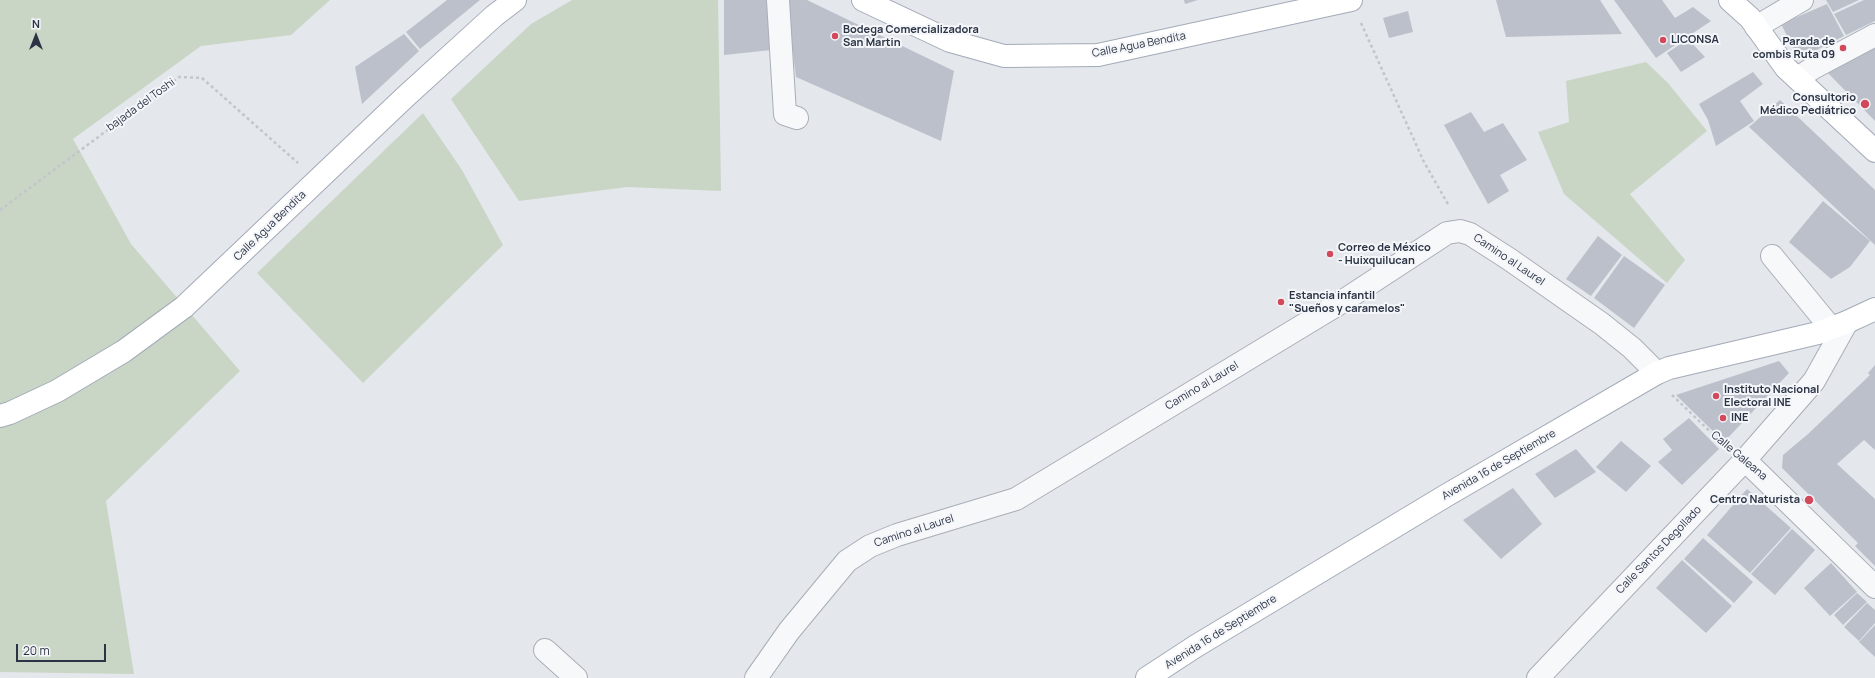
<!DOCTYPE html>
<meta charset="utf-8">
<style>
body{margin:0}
#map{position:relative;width:1875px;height:678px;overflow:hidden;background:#e4e7ec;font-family:Manrope,sans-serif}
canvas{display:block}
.north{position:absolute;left:16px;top:16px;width:40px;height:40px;-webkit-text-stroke:3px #f4f6f9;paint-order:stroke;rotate:0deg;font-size:11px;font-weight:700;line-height:16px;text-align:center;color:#2b3445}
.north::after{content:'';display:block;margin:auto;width:14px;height:18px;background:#2b3445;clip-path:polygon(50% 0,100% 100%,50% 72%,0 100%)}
.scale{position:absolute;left:16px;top:644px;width:90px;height:18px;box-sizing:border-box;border:2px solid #2b3445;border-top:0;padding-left:5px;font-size:12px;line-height:14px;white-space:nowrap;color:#2b3445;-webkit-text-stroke:3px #f4f6f9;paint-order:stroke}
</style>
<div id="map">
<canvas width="1875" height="678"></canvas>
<div class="north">N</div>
<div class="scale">20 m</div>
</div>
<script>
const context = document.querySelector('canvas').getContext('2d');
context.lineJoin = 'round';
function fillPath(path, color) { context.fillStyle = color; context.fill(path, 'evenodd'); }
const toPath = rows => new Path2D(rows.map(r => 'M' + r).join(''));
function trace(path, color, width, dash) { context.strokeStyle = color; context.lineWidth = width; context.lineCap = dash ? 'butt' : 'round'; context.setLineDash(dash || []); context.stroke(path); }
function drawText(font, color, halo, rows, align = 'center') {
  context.font = font + ' Manrope,sans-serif'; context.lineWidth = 4; context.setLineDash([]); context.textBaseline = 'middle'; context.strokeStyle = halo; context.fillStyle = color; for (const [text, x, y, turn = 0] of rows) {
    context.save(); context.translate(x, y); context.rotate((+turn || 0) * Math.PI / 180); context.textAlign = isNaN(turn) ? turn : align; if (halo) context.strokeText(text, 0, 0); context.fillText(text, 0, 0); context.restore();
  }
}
fillPath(toPath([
 [0,0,330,0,291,35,201,46,73,139,131,244,240,371,106,501,134,674,0,672],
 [572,0,718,0,721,191,627,187,519,201,451,99,531,24],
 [1646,62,1668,83,1707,131,1630,194,1685,260,1667,283,1564,194,1538,132,1569,122,1566,81],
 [423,113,462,170,503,245,363,383,257,273]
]), '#c9d6c5');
fillPath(toPath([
 [447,0,480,0,420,49,406,32],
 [724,0,770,0,771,50,724,55],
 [786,0,807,0,954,71,941,141,796,77],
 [1184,0,1198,0,1185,4],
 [1496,0,1600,0,1622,34,1506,37],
 [1614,0,1662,0,1675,18,1693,7,1711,21,1656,58],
 [1826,0,1859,0,1833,12],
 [1864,0,1875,0,1875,21,1846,35,1834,14],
 [1827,4,1844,36,1799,59,1781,24],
 [1408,11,1413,32,1389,38,1383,18],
 [404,34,419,51,362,104,355,67],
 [1688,39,1705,57,1681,72,1667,53],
 [1875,46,1875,121,1828,73],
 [1753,72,1763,84,1740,101,1754,121,1716,146,1708,120,1699,104],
 [1780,100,1875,190,1875,245,1749,127],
 [1471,112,1484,132,1503,123,1527,160,1500,175,1509,191,1488,204,1444,125],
 [1823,201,1870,241,1850,267,1831,279,1789,242],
 [1598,236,1622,255,1591,296,1566,279],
 [1624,256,1665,285,1634,328,1594,298],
 [1779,361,1789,373,1724,442,1676,395],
 [1875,365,1875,450,1864,440,1837,464,1875,499,1875,566,1855,546,1858,543,1782,468,1783,455,1808,434,1870,375,1868,373],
 [1689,418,1719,449,1682,485,1658,462,1672,450,1663,439],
 [1621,441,1651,466,1626,492,1596,467],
 [1576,449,1596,472,1555,498,1535,474],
 [1513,488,1542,524,1501,559,1463,520],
 [1747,489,1791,528,1750,573,1707,535],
 [1792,529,1815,550,1775,595,1751,574],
 [1703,538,1753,582,1734,603,1684,559],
 [1682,560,1732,606,1706,633,1656,588],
 [1831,563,1857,592,1830,616,1804,588],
 [1857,593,1867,602,1843,625,1834,615],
 [1867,603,1875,610,1875,623,1859,641,1844,627],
 [1875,625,1875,657,1859,642]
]), '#bbc0ca');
const minor = toPath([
 [778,0,785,114,797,118],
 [1756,27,1802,0],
 [1798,78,1813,68,1875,35],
 [1772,256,1831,328],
 [1745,460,1875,587],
 [545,650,576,678],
 [756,678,789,631,847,561,870,546,897,535,1016,499,1340,303,1447,233,1460,231,1470,234,1509,259,1602,324,1632,348,1657,373],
 [1538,678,1745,460,1814,381,1847,322]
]);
const major = toPath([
 [863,0,950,41,1004,56,1098,55,1351,0],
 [1730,0,1750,18,1786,68,1875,151],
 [0,416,10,413,57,391,124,351,184,307,404,98,494,16,515,0],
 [1147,678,1196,646,1447,495,1657,373,1669,368,1818,333,1847,322,1875,309]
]);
trace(minor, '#a9aeb7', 24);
trace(major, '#a3abb8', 24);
trace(toPath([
 [1361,23,1424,162,1449,206],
 [0,210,179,77,202,78,298,163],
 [1672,395,1723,444]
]), '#c2c5cb', 2.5, [3, 3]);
trace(minor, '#f7f8fa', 22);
trace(major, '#fff', 22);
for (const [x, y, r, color] of [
 [835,36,4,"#d1495b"],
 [1663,40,4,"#d1495b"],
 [1843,48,4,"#d1495b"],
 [1865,104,5,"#d1495b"],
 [1330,254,4,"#d1495b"],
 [1281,302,4,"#d1495b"],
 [1716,396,4,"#d1495b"],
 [1723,418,4,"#d1495b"],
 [1809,500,5,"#d1495b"]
]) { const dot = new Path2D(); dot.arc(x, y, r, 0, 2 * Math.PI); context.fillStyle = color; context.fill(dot); trace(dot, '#f4f6f9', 1.5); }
drawText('bold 11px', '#2b3445', '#f4f6f9', [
 ["Bodega Comercializadora",843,30],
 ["San Martin",843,43],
 ["LICONSA",1671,40],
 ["Parada de",1835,42,"right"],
 ["combis Ruta 09",1835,55,"right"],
 ["Consultorio",1856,98,"right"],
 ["Médico Pediátrico",1856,111,"right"],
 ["Correo de México",1338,248],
 ["- Huixquilucan",1338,261],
 ["Estancia infantil",1289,296],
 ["\"Sueños y caramelos\"",1289,309],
 ["Instituto Nacional",1724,390],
 ["Electoral INE",1724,403],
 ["INE",1731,418],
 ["Centro Naturista",1800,500,"right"]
], 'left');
drawText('11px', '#2b3445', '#f4f6f9', [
 ["Calle Agua Bendita",1139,45,-11],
 ["bajada del Toshi",141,105,-36],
 ["Calle Agua Bendita",270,226,-44],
 ["Camino al Laurel",1509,260,34],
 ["Camino al Laurel",1202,386,-31],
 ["Calle Galeana",1739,456,40],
 ["Avenida 16 de Septiembre",1499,465,-30],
 ["Camino al Laurel",914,531,-18],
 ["Calle Santos Degollado",1659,550,-46],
 ["Avenida 16 de Septiembre",1221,632,-32]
]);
</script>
